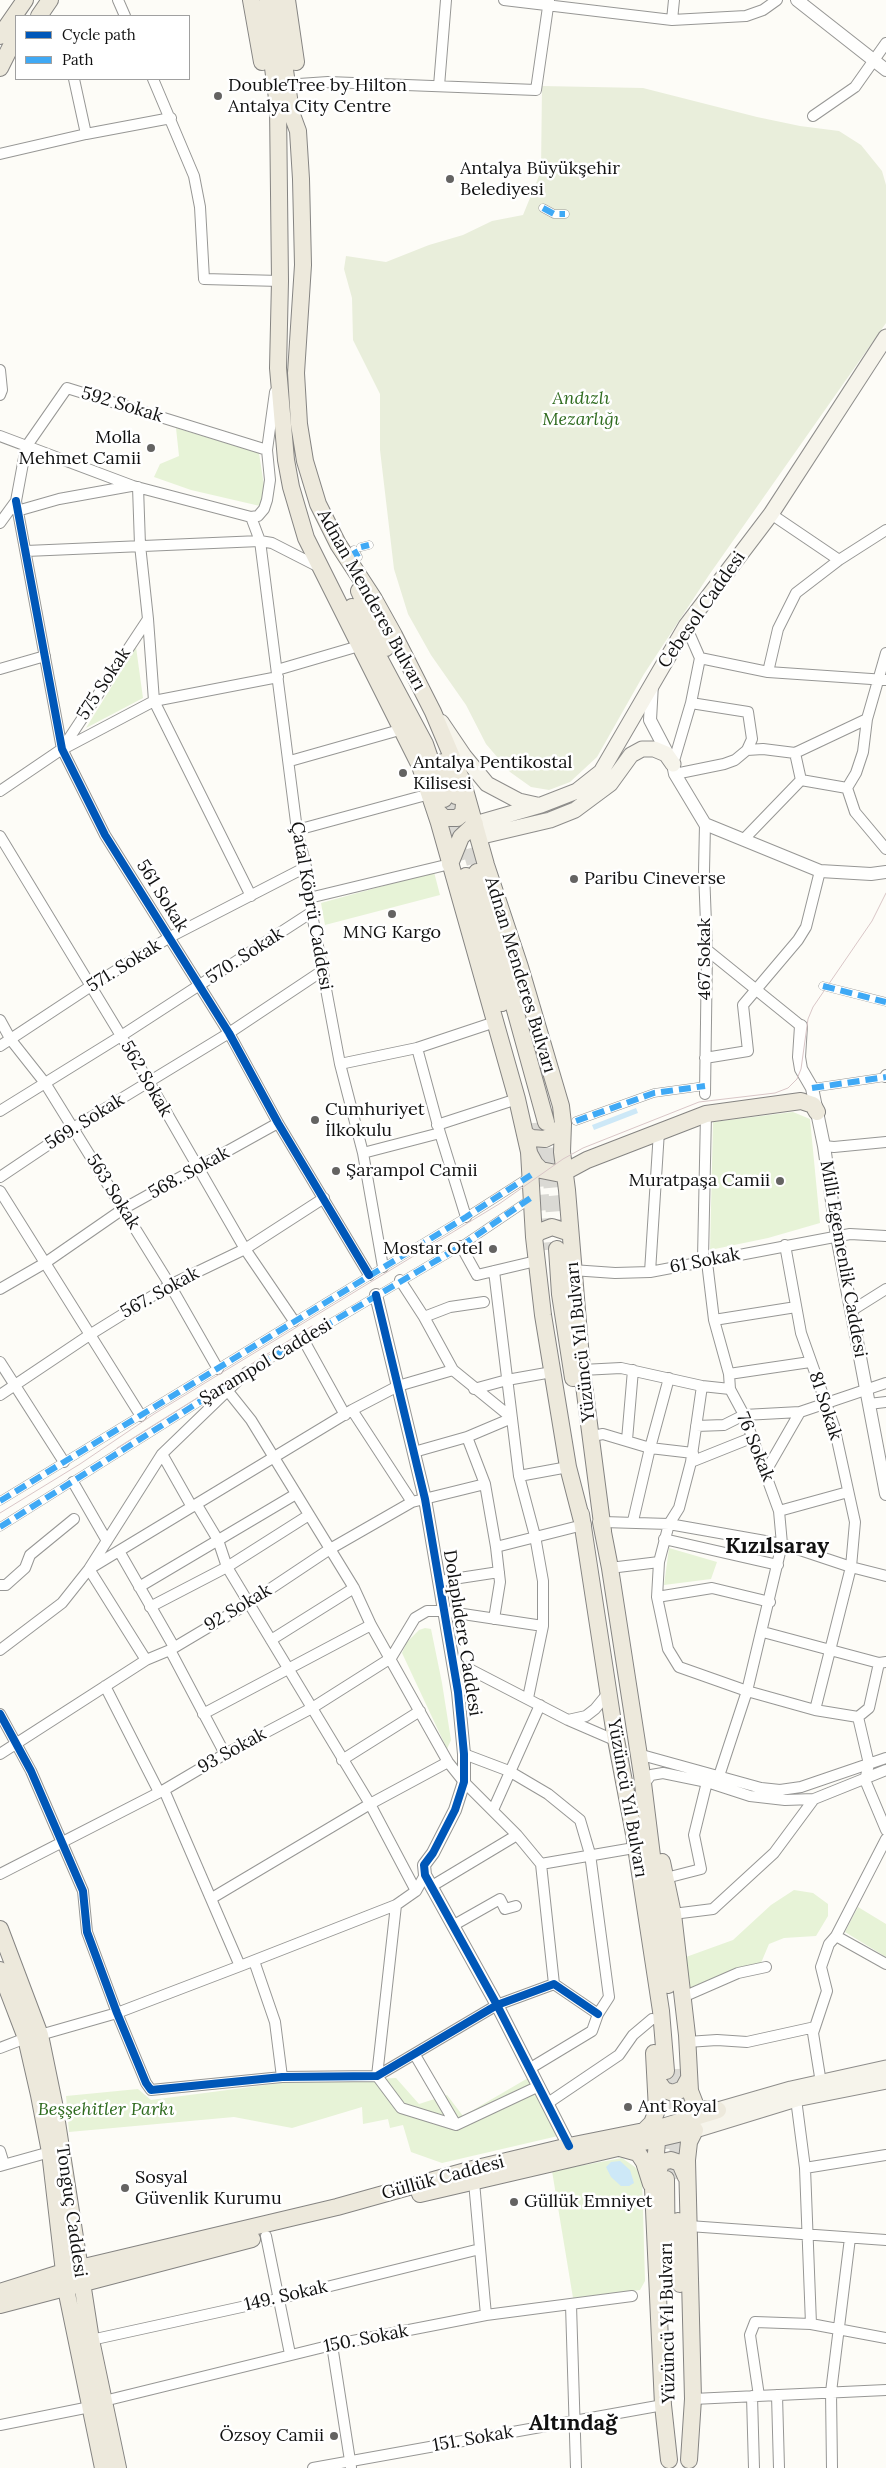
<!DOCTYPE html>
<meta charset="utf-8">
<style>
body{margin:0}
#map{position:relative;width:886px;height:2468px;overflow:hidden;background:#fdfcf7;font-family:Lora,serif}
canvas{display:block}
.legend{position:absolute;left:15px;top:15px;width:175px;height:65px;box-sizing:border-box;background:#fff;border:1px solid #a0a0a0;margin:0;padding:6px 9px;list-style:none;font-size:15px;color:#111}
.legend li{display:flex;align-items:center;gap:10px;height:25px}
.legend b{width:25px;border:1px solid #a0a0a0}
</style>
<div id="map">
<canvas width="886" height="2468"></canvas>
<ul class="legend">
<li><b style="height:6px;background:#0057b8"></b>Cycle path</li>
<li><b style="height:6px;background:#3fa9f5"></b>Path</li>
</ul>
</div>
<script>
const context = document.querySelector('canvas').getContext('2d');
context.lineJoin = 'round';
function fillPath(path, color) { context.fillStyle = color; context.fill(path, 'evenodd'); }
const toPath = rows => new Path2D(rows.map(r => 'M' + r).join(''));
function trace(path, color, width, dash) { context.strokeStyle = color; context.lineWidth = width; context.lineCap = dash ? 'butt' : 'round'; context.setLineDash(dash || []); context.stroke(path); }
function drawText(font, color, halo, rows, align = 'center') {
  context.font = font + ' Lora,serif'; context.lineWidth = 5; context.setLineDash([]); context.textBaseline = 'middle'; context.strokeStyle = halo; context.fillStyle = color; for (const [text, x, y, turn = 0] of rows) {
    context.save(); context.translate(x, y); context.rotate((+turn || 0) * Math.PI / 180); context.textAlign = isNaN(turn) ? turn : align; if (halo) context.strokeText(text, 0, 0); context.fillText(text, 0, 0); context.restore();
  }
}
fillPath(toPath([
 [176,428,259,453,265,492,260,506,191,490,154,477,160,464,179,456],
 [136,647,143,698,86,728],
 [434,872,440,895,325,925,321,903],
 [793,1112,810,1119,820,1223,768,1238,710,1250,713,1122],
 [669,1548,717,1562,711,1579,664,1585],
 [425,1628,431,1629,442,1683,451,1740,447,1749,402,1653,407,1642,419,1630],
 [794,1890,813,1893,828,1904,828,1916,816,1936,784,1938,769,1944,761,1963,688,1989,686,1957,733,1940,771,1905],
 [858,1907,886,1924,886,1957,845,1932],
 [684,2072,680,2082,673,2084,664,2080,662,2073],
 [396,2078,419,2104,447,2095,463,2116,528,2078,558,2136,442,2163,411,2152,403,2125,390,2128,388,2119,363,2124,362,2107,292,2128,234,2117,69,2132,66,2096,138,2089,151,2100,281,2083],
 [622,2158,635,2167,642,2177,645,2281,640,2290,573,2298,552,2171]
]), '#e7f3d7');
fillPath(toPath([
 [542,86,643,88,757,117,800,126,839,131,861,145,882,171,886,185,886,323,709,575,644,674,597,757,570,782,549,790,531,787,510,772,486,744,466,705,431,655,408,614,394,569,380,450,380,394,353,340,352,298,344,269,346,256,386,262,429,245,463,235,492,221,523,215,541,171]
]), '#e9eedb');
fillPath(toPath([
 [636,1108,638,1113,594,1130,592,1125],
 [620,2161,630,2170,634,2183,629,2186,621,2186,611,2177,606,2167,611,2162]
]), '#cde8f7');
trace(toPath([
 [444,799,466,876],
 [457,802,477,872],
 [534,1123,546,1250],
 [546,1124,557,1249],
 [676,2069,678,2179],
 [666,2173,666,2123]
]), '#dad9d4', 16, [16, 8]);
const pedestrian = toPath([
 [543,208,554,214,565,214],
 [361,547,369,545],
 [354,550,358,557],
 [823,986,886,1002],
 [812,1088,886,1077],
 [576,1121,654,1093,705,1086],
 [243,1375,461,1246,532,1198],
 [0,1501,466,1217,530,1176],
 [0,1527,231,1382]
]);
const minor = toPath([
 [118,0,125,16],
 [504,0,672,20,746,16,763,10,777,0],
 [672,20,674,0],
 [74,79,86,134],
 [153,79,194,176,200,207,204,279,280,281],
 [299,84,328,82,536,90,549,0],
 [439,86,446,0],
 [813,116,855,87,886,43],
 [0,154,86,134,171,118],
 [0,370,2,390,0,395],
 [0,436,133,486,251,517,258,516,264,509,267,500,270,480,267,450,275,392],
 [16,501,62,749,105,835,229,1033,278,1123,369,1275],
 [17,511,59,499,131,486],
 [771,514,839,560],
 [251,517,260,541,297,830,306,867,309,898,340,1064,363,1153,383,1267],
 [0,523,16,501,26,447,67,388,267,450],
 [26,551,260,541,272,543,321,568],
 [148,619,154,701,278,677],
 [886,653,867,719,863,752,856,773,847,788,855,812,886,849],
 [700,658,768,672,886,680],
 [0,669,45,656],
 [277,670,359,646],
 [768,672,778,629,796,593,839,560,886,530],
 [63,749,154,701,251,896],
 [747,750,763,749,795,753,867,719],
 [290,761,403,729],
 [673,764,691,703,700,658,686,626],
 [675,774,724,764,735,760,747,750,752,739,748,712,691,703],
 [801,780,847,788],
 [0,791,62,749,148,619,140,545,138,487],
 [297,830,426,795],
 [0,836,149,1082,245,1249,294,1321],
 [744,839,801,780,795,753],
 [309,898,450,864],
 [707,950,801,1026],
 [0,1020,11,1040,45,1083,170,1285,218,1369],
 [0,1046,91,986,170,937,306,867],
 [705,1058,748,1051,743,1005,798,940,806,927,820,871],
 [340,1064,417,1048,495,1022],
 [885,1077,886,1075],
 [705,1094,707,950,704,871,705,824],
 [0,1111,121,1036,312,912],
 [706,1114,703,1258,707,1262,714,1320,729,1374,730,1389,744,1415,779,1511,782,1544,747,1691,719,1776],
 [437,1125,517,1099],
 [440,1133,466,1217],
 [824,1146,834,1147,886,1142],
 [363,1153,440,1133,417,1048],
 [0,1177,73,1128,229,1033,322,971],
 [0,1191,141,1416],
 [785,1245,801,1333,834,1426,855,1522,851,1567,815,1710],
 [461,1246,477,1275,536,1261],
 [572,1270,615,1273,650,1272,850,1234,886,1236],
 [494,1271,519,1476,535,1536,543,1581,543,1626,528,1698],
 [650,1272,659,1131],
 [400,1280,424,1317,453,1370,512,1418,467,1437,414,1452],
 [0,1289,45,1263,123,1209,278,1123],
 [851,1311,886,1289],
 [424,1317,450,1307,484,1302],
 [714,1320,796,1307],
 [303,1339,345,1415],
 [0,1362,64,1462],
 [582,1370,621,1368,702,1386,730,1389],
 [729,1374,810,1362],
 [702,1386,691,1462,679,1508,669,1524,659,1562,657,1597,668,1649,679,1667,747,1691,815,1710,858,1717,869,1764,865,1780,886,1830],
 [474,1389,507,1380,552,1372],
 [227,1390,251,1420,354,1588,371,1625,448,1762,464,1782,517,1835,541,1864,554,1984],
 [0,1395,91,1334,170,1285,245,1249,324,1198],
 [869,1404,886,1402],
 [352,1410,412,1502],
 [696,1426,724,1425,744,1415,800,1412,886,1383],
 [592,1436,603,1434,650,1448,693,1453],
 [467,1437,485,1484,496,1547,500,1582,494,1619],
 [627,1440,633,1370],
 [162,1454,192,1507],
 [691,1462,751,1438],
 [766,1471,800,1412],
 [519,1476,568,1467],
 [73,1482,107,1541],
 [197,1505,218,1540,227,1567,370,1804,416,1891],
 [779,1511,848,1492],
 [633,1521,650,1448,669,1378],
 [603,1522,669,1524,782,1544,851,1567,886,1576],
 [664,1539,778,1565],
 [496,1547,583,1525],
 [119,1551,174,1647],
 [610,1568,659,1562],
 [440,1581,499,1572],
 [0,1585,6,1585,25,1568,30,1555,74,1519],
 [139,1587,296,1494],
 [657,1597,712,1588,770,1602],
 [150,1607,227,1567,309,1515],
 [763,1632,879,1663,886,1662],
 [271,1640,354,1588],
 [0,1650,62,1603,89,1569,162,1454,247,1372],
 [170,1650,225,1754],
 [146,1660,89,1569,352,1410,398,1386,453,1370],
 [452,1660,568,1720,612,1739],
 [105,1686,159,1792],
 [0,1714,31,1771,83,1891,87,1932,117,2013,146,2083,151,2090,282,2077,377,2076,497,2005,554,1984,598,2014],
 [203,1714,371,1625],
 [858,1717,869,1708,879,1663],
 [568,1720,586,1716,595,1709,609,1692],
 [0,1754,146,1660,170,1650,249,1603,330,1549,412,1502,485,1484],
 [464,1754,509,1771,548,1794,580,1820,590,1854,609,1997,598,2014,592,2031,529,2069],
 [638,1754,761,1788,780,1790,801,1787,886,1758],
 [342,1760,420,1711],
 [645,1783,651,1775,663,1773,707,1782,750,1796,785,1800,814,1799,886,1770],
 [493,1810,540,1705],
 [541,1864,628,1849],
 [0,1874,164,1790,225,1754,312,1708,391,1658,415,1618,427,1611,443,1611,543,1626],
 [666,1878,701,1869,694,1835,707,1782,711,1780],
 [432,1886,517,1835],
 [212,1898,370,1804,448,1762],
 [396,1905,377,2076,401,2108,456,2125,539,2086],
 [673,1914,713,1909,774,1853,814,1799],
 [454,1925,500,1899,505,1909,516,1906],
 [836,1936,886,1964],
 [254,1961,275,2022,282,2077],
 [240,1966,396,1905,416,1891,425,1875],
 [683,1997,738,1973,766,1967],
 [40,2035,117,2013,240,1966,164,1790],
 [687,2042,717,2040,747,2042,815,2027],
 [0,2048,26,2038],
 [415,2055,456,2125],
 [821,2083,813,2033,827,1991,821,1967,829,1944,836,1936,886,1839],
 [796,2099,805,2168,811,2324],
 [548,2103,619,2055,633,2035,652,2019],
 [0,2151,4,2164],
 [0,2166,50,2152],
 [805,2168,886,2155],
 [474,2182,486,2315],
 [689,2226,886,2240],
 [266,2236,290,2354],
 [571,2305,576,2468],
 [91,2340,278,2299,480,2249],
 [332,2345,351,2467],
 [777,2395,779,2468],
 [752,2396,754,2468],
 [759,2396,750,2335,755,2322,811,2324,886,2338],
 [693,2399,886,2390],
 [104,2401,332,2345,486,2315,632,2296],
 [0,2425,90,2407],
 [313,2468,663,2405],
 [832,2468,831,2392,850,2238]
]);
const tertiary = toPath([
 [797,0,886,70],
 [652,684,650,720,673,764,675,774,705,824,820,871,871,874,886,872],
 [801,1026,799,1057,801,1069,812,1088,824,1146,837,1236,886,1494],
 [376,1295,425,1499,458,1692,464,1754,464,1782,455,1810,433,1853,424,1865,425,1875,497,2005,569,2146]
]);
const secondary = toPath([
 [441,722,464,756,487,784,519,801,537,805],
 [475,824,541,805,577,791,601,772,686,626,771,514,886,337],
 [478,837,550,820,575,810,610,784,631,755,642,749,654,749,666,754,673,764],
 [718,2110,791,2089,886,2068],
 [695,2130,796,2099,886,2081]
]);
const primary = toPath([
 [251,0,262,62],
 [275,0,291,112,298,131,301,179,303,265,296,373,299,424,305,461,318,504,338,544,374,599,394,635,433,712,463,783,486,865,520,967,561,1106,563,1124,562,1152,567,1190,582,1370,603,1531],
 [287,0,296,62],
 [265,6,278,106,280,281,278,368,286,460,291,487,306,538,420,766,439,823,517,1099,529,1152,534,1237,543,1315,568,1467,583,1525],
 [39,16,50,0],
 [0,36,25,0],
 [0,68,16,36],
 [359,591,386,648],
 [352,607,425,744,444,799],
 [443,762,456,796],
 [434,808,444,818,457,818,463,813,465,796],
 [450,864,461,837,475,824],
 [477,872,546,1122],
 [466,876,502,1003],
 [526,1135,532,1138,545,1139,557,1133,563,1124],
 [529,1153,535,1164,541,1170,561,1174,587,1160,706,1114,801,1101,813,1105,817,1112],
 [534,1237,539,1232,552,1227,570,1233],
 [557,1249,560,1294,573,1378],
 [581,1514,614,1729,634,1834,661,2011,666,2071],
 [601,1522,610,1568,642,1775,668,1985],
 [662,1862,673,1914,687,2035,690,2091,697,2109,714,2110],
 [0,1929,40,2035,54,2103,91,2340,118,2468],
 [0,1970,26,2038,39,2095,50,2152,66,2289,103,2468],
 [656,2079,664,2090,673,2093,683,2089,689,2078],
 [658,2130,653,2188,663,2405,669,2460],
 [644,2131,652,2123,657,2110,654,2053],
 [620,2148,638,2153,644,2162,651,2184],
 [656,2176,662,2162,671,2160,680,2163,686,2177],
 [666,2179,667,2276],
 [420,2194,695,2130],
 [678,2221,680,2284],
 [0,2292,63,2272,337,2207,473,2169,569,2146,659,2128,718,2110],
 [0,2305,252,2239],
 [689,2460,693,2399,687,2160,689,2142,695,2130]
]);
trace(pedestrian, '#979795', 9);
trace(minor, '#979795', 12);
trace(tertiary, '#979795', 14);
trace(secondary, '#8e8d8b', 17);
trace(primary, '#858482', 18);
trace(pedestrian, '#fffffe', 8);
trace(minor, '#fffffe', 10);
trace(tertiary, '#fffffe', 12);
trace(secondary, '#f6f4eb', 15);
trace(primary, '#ede9dc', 16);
trace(toPath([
 [117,1448,312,1326],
 [0,1513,80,1464,154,1414,499,1204,563,1159,583,1148,699,1102,775,1093,788,1088,797,1079,801,1069,808,1019,813,1007,872,921,886,893]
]), '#d9c6c7', 1);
trace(toPath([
 [543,208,554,214,565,214],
 [361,547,369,545],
 [354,550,358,557],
 [823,986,886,1002],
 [812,1088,886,1077],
 [576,1121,654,1093,705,1086],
 [0,1501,466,1217,531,1175],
 [0,1527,247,1372,461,1246,532,1197]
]), '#3fa9f5', 6, [12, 6]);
trace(toPath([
 [16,501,62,749,105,835,229,1033,278,1123,369,1275],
 [376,1295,425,1499,458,1692,464,1754,464,1782,455,1810,433,1853,424,1865,425,1875,497,2005,569,2146],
 [0,1714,31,1771,83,1891,87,1932,117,2013,146,2083,151,2090,282,2077,377,2076,497,2005,554,1984,598,2014]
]), '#0057b8', 8);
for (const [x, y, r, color] of [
 [218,96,5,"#646362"],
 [450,179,5,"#646362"],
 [151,448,5,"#646362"],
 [403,773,5,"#646362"],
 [574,879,5,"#646362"],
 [392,914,5,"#646362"],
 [315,1120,5,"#646362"],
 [336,1171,5,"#646362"],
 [780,1181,5,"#646362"],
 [493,1249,5,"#646362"],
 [628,2107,5,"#646362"],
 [125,2188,5,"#646362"],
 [514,2202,5,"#646362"],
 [334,2436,5,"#646362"]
]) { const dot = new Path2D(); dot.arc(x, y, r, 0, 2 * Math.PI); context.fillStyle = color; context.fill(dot); trace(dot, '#fff', 2); }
drawText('18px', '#111', '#fff', [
 ["DoubleTree by Hilton",228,86],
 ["Antalya City Centre",228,107],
 ["Antalya Büyükşehir",460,169],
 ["Belediyesi",460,190],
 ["Molla",141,438,"right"],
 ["Mehmet Camii",141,459,"right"],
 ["Antalya Pentikostal",413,763],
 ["Kilisesi",413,784],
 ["Paribu Cineverse",584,879],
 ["MNG Kargo",392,933,"center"],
 ["Cumhuriyet",325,1110],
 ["İlkokulu",325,1131],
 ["Şarampol Camii",346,1171],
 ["Muratpaşa Camii",770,1181,"right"],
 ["Mostar Otel",483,1249,"right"],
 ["Ant Royal",638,2107],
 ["Sosyal",135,2178],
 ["Güvenlik Kurumu",135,2199],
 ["Güllük Emniyet",524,2202],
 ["Özsoy Camii",324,2436,"right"]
], 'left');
drawText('italic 18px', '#2f6b1f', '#fff', [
 ["Andızlı",581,399],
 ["Mezarlığı",581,420],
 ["Beşşehitler Parkı",106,2110]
]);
drawText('18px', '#111', '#fff', [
 ["592 Sokak",122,405,17],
 ["Adnan Menderes Bulvarı",371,600,61],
 ["Cebesol Caddesi",702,610,-55],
 ["575 Sokak",104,684,-57],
 ["561 Sokak",162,896,58],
 ["Çatal Köprü Caddesi",311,906,80],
 ["570. Sokak",245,956,-33],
 ["467 Sokak",705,959,-90],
 ["571. Sokak",124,966,-32],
 ["Adnan Menderes Bulvarı",520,975,73],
 ["562 Sokak",146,1079,60],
 ["569. Sokak",85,1122,-32],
 ["568. Sokak",189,1173,-29],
 ["563 Sokak",113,1192,58],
 ["Milli Egemenlik Caddesi",843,1259,80],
 ["61 Sokak",705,1261,-11],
 ["567. Sokak",160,1293,-29],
 ["Yüzüncü Yıl Bulvarı",581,1342,-96],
 ["Şarampol Caddesi",266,1362,-31],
 ["81 Sokak",825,1406,72],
 ["76 Sokak",755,1447,68],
 ["92 Sokak",238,1608,-31],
 ["Dolaplıdere Caddesi",462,1633,81],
 ["93 Sokak",232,1751,-29],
 ["Yüzüncü Yıl Bulvarı",627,1798,80],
 ["Güllük Caddesi",443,2178,-15],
 ["Tonguç Caddesi",71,2211,82],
 ["149. Sokak",286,2296,-13],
 ["Yüzüncü Yıl Bulvarı",668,2323,-91],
 ["150. Sokak",366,2339,-11],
 ["151. Sokak",473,2439,-10]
]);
drawText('bold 22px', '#111', '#fff', [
 ["Kızılsaray",777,1547],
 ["Altındağ",573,2424]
]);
</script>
